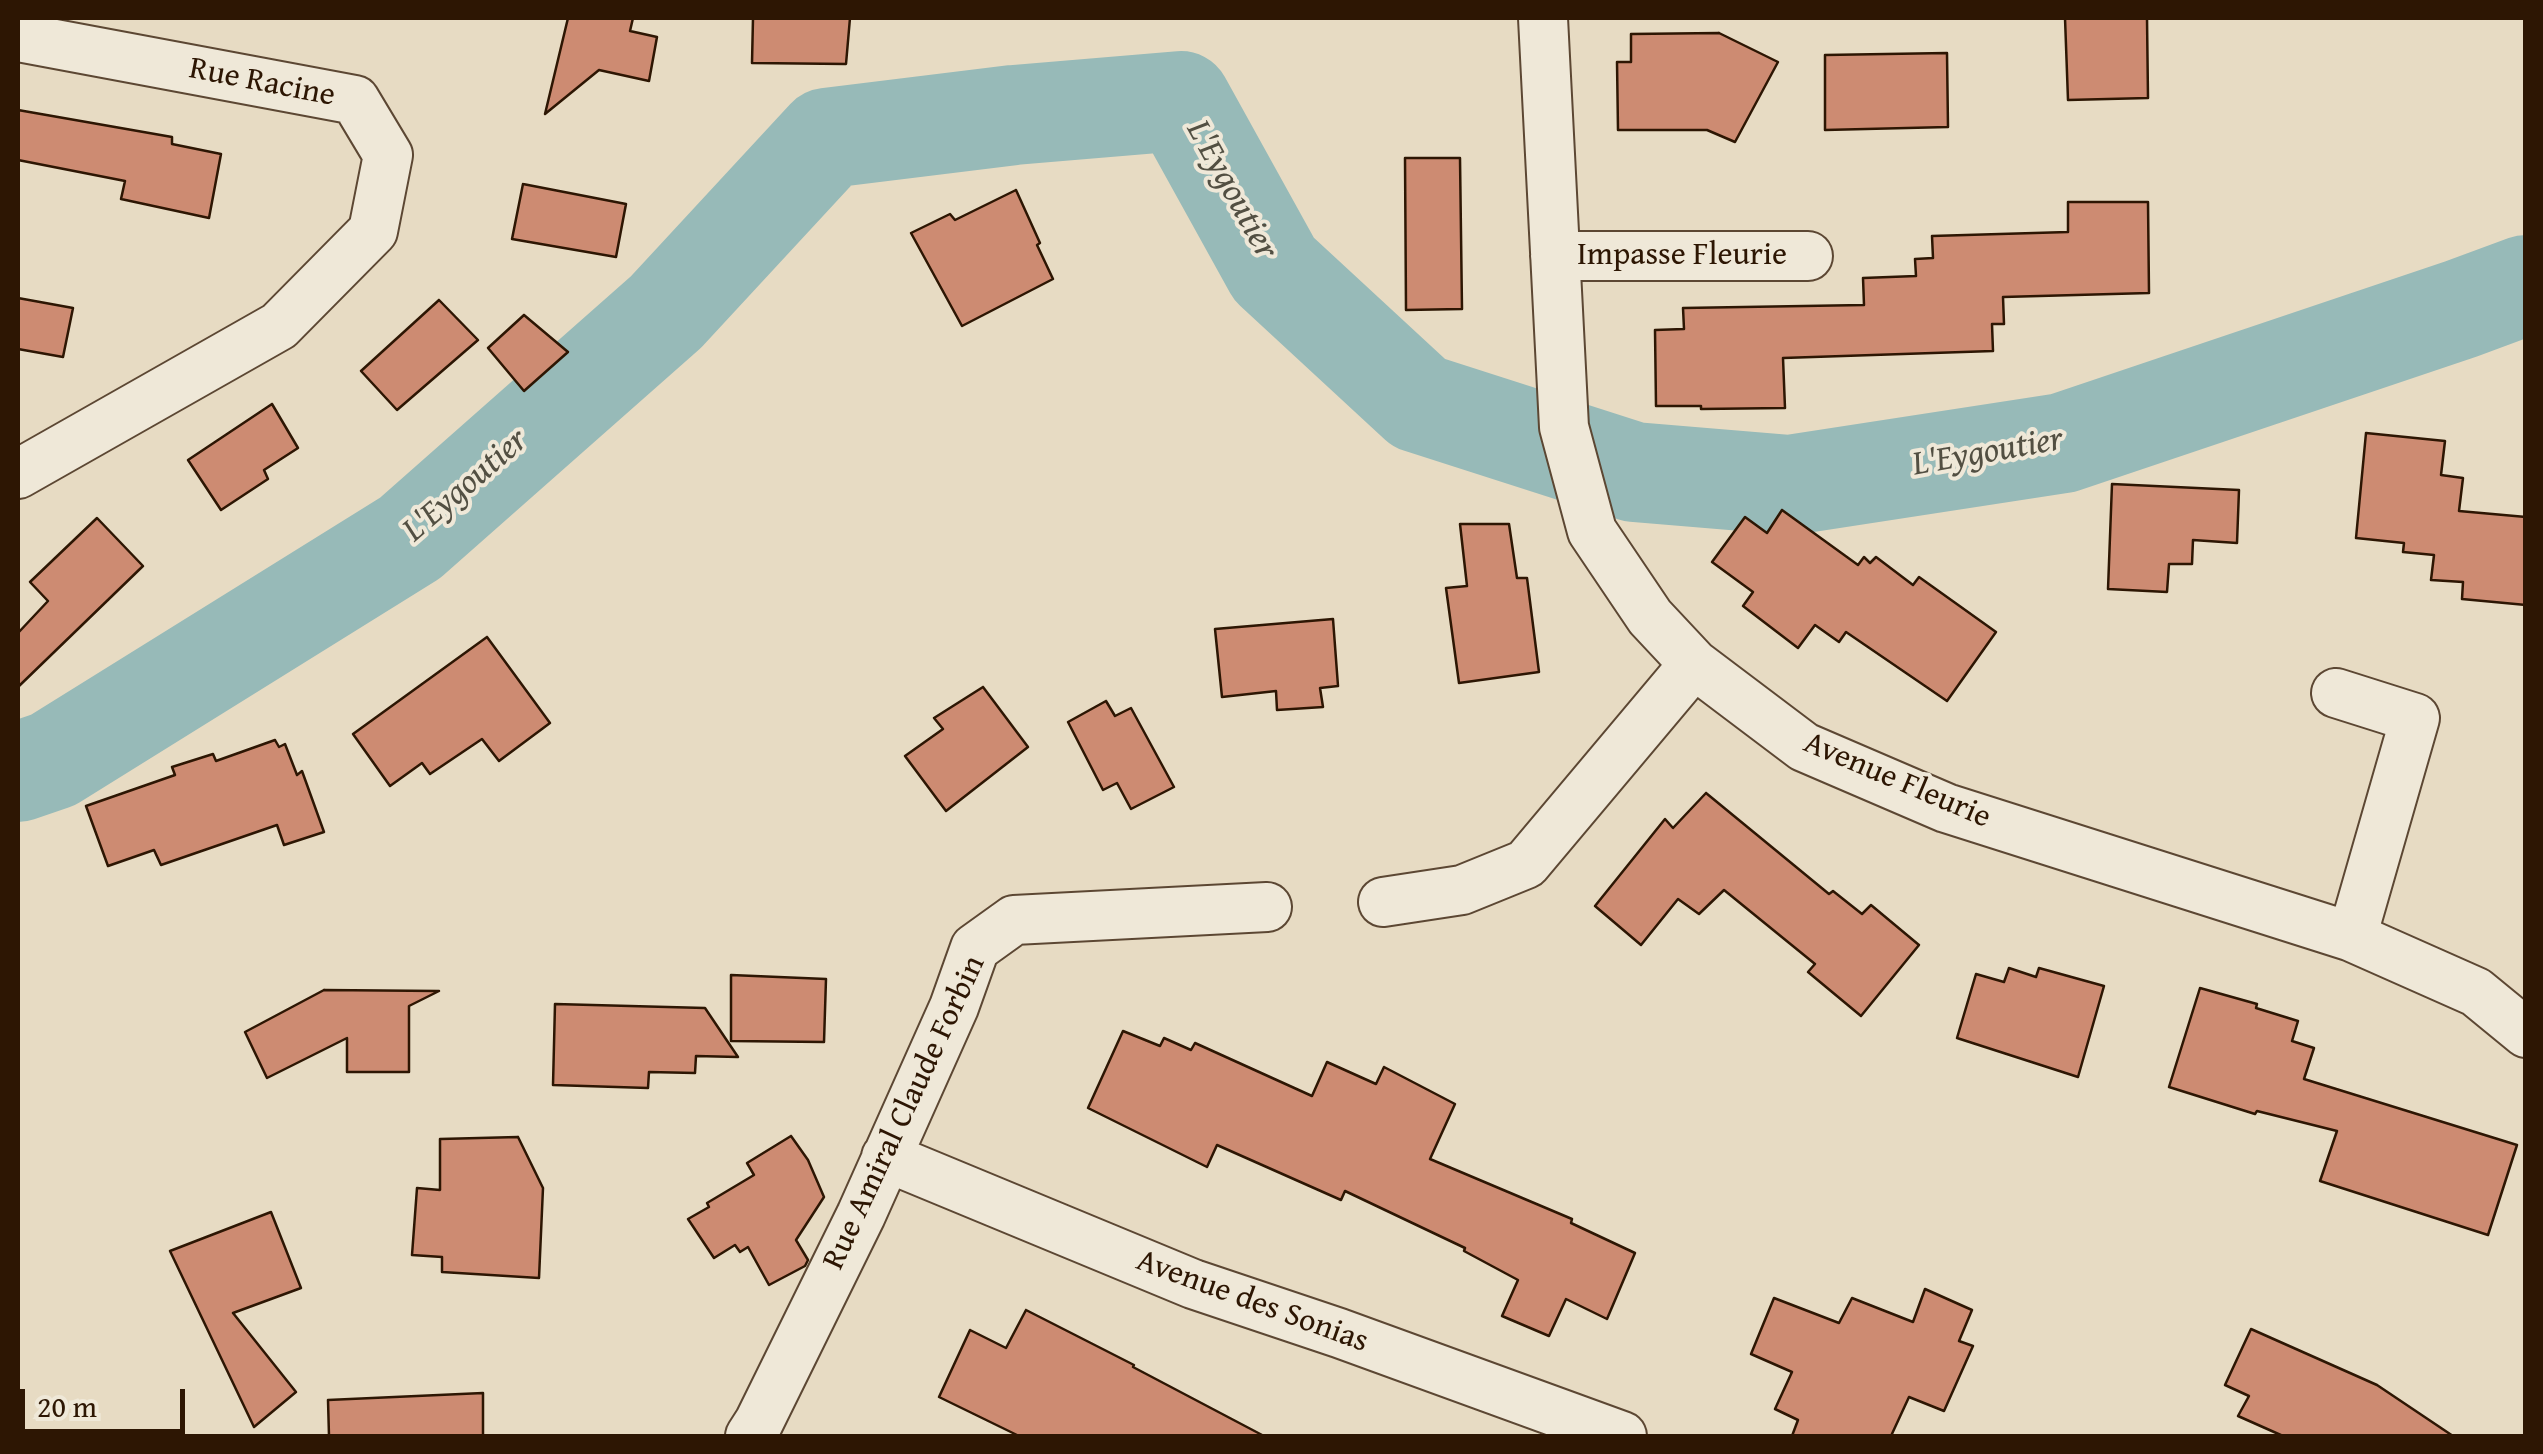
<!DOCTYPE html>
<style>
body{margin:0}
#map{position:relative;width:2543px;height:1454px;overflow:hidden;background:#e7dbc3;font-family:"Gentium Book Plus",serif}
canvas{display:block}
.frame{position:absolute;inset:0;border:20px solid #2d1603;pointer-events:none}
.scale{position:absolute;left:20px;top:1389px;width:165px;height:45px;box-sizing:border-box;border:5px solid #2d1603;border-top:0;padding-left:12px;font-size:30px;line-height:35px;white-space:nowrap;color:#2d1603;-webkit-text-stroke:8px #efe8d8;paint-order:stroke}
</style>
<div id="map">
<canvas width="2543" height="1454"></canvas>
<div class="frame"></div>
<div class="scale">20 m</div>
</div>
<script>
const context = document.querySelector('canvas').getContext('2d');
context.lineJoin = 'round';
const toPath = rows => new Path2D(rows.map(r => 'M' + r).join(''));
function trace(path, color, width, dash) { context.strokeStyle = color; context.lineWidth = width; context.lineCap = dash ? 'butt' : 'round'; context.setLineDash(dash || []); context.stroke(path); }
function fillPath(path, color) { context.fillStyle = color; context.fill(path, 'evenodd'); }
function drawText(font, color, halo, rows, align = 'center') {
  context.font = font + ' "Gentium Book Plus",serif'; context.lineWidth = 8; context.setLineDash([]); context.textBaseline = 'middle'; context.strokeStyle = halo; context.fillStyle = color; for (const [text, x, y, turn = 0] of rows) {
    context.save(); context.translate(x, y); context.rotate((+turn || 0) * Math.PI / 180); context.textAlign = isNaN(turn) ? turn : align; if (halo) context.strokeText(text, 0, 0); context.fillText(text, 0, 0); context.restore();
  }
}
trace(toPath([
 [18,772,53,760,410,538,666,312,827,138,1014,115,1181,101,1274,269,1419,403,1634,472,1790,485,2063,443,2461,309,2526,285]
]), '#97bab8', 100);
const building = toPath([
 [568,18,633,18,630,31,657,37,649,81,599,70,545,114,568,18],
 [753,18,850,18,846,64,752,63,753,18],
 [2065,18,2147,18,2148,98,2068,100,2065,18],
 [1719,33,1778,62,1735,142,1707,130,1618,130,1617,62,1631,62,1631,34,1719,33],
 [1947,53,1948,127,1825,130,1825,55,1947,53],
 [18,110,172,137,172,144,221,154,209,218,121,199,125,181,18,160,18,110],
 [1405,158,1460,158,1462,309,1406,310,1405,158],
 [523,184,626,204,616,257,512,239,523,184],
 [1016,190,1040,243,1037,245,1053,279,962,326,911,233,950,214,955,220,1016,190],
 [2068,202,2148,202,2149,293,2003,297,2004,324,1992,324,1993,351,1783,358,1785,408,1701,409,1701,406,1656,406,1655,330,1684,329,1683,308,1864,305,1863,278,1916,276,1915,259,1933,258,1932,236,2068,232,2068,202],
 [18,298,73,308,63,357,18,349,18,298],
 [439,300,478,340,397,410,361,371,439,300],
 [524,315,568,352,524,391,488,348,524,315],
 [272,404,298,448,264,470,268,479,221,510,188,460,272,404],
 [2366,433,2445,441,2441,475,2463,478,2459,511,2526,517,2526,605,2462,599,2463,582,2431,580,2434,555,2403,552,2404,543,2356,538,2366,433],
 [2112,484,2239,490,2237,543,2193,540,2192,564,2169,564,2167,592,2108,589,2112,484],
 [1782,510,1858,565,1864,557,1870,563,1876,557,1913,585,1919,577,1996,632,1947,701,1846,632,1839,642,1815,625,1798,648,1743,606,1753,592,1712,562,1745,517,1767,533,1782,510],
 [97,518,143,566,18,687,18,633,48,601,30,582,97,518],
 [1460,524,1509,524,1517,578,1527,578,1539,672,1459,683,1446,588,1467,586,1460,524],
 [1333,619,1338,686,1320,688,1323,707,1277,710,1276,691,1222,697,1215,629,1333,619],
 [487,637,550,723,499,761,482,739,430,774,422,763,390,786,353,734,487,637],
 [983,687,1028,747,946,811,905,756,943,729,934,718,983,687],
 [1106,701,1115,716,1131,708,1174,787,1131,809,1117,783,1103,790,1068,722,1106,701],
 [275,740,279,747,285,744,297,775,302,771,324,832,284,845,277,825,161,865,154,850,108,866,86,806,175,775,172,767,213,754,216,761,275,740],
 [1706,793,1829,894,1833,891,1862,914,1871,905,1919,945,1861,1016,1808,972,1815,964,1724,890,1699,914,1678,899,1641,945,1595,906,1665,819,1673,828,1706,793],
 [2009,968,2036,977,2039,968,2104,986,2078,1077,1957,1038,1976,974,2004,982,2009,968],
 [731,975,826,979,824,1042,731,1041,731,975],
 [2200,988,2257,1004,2256,1008,2298,1021,2292,1041,2314,1048,2304,1079,2517,1145,2488,1235,2320,1181,2337,1131,2257,1111,2255,1114,2169,1087,2200,988],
 [324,990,439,991,409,1006,409,1072,347,1072,347,1038,267,1078,245,1032,324,990],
 [555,1004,705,1008,738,1057,696,1056,695,1073,649,1072,648,1088,553,1085,555,1004],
 [1123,1031,1160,1046,1164,1038,1191,1050,1195,1043,1312,1096,1327,1062,1376,1084,1384,1067,1455,1104,1430,1159,1572,1219,1571,1223,1635,1253,1607,1319,1566,1299,1549,1336,1502,1316,1518,1280,1464,1251,1465,1248,1345,1191,1341,1200,1217,1145,1207,1167,1088,1108,1123,1031],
 [791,1136,808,1160,824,1197,796,1240,808,1260,805,1266,769,1285,748,1247,740,1252,735,1245,714,1258,688,1219,709,1207,707,1203,754,1175,747,1163,791,1136],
 [518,1137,543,1188,539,1278,442,1272,442,1257,412,1255,417,1188,440,1190,440,1139,518,1137],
 [271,1212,301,1288,233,1313,296,1392,254,1427,170,1251,271,1212],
 [1925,1289,1972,1310,1959,1341,1973,1346,1944,1411,1909,1397,1891,1436,1792,1436,1798,1420,1775,1409,1792,1372,1751,1354,1774,1298,1839,1323,1852,1298,1913,1322,1925,1289],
 [1026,1310,1134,1365,1133,1367,1264,1436,1019,1436,939,1397,970,1330,1006,1348,1026,1310],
 [2251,1329,2377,1385,2453,1436,2283,1436,2238,1416,2249,1396,2225,1385,2251,1329],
 [483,1393,483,1436,329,1436,328,1400,483,1393]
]);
fillPath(building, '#cd8b72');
trace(building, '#2d1603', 2.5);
const street = toPath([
 [1543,18,1564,427,1592,531,1650,617,1694,664,1804,747,1946,808,2352,937,2476,992,2526,1033],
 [18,37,355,100,388,155,373,231,279,326,18,474],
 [1555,256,1808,256],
 [2336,693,2415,718,2352,937],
 [1383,902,1462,890,1526,864,1694,664],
 [886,1157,1193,1284,1339,1333,1622,1436],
 [750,1436,759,1422,861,1215,954,1007,975,948,1014,920,1267,907]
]);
trace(street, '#5c4733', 52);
trace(street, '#efe8d8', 48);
drawText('32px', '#2d1603', '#efe8d8', [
 ["Rue Racine",262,83,11],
 ["Impasse Fleurie",1682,256],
 ["Avenue Fleurie",1897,781,23],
 ["Rue Amiral Claude Forbin",905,1113,-65],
 ["Avenue des Sonias",1252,1302,20]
]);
drawText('italic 35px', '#524f42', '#efe8d8', [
 ["L'Eygoutier",1231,190,61],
 ["L'Eygoutier",1988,453,-10],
 ["L'Eygoutier",466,486,-41]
]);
</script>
